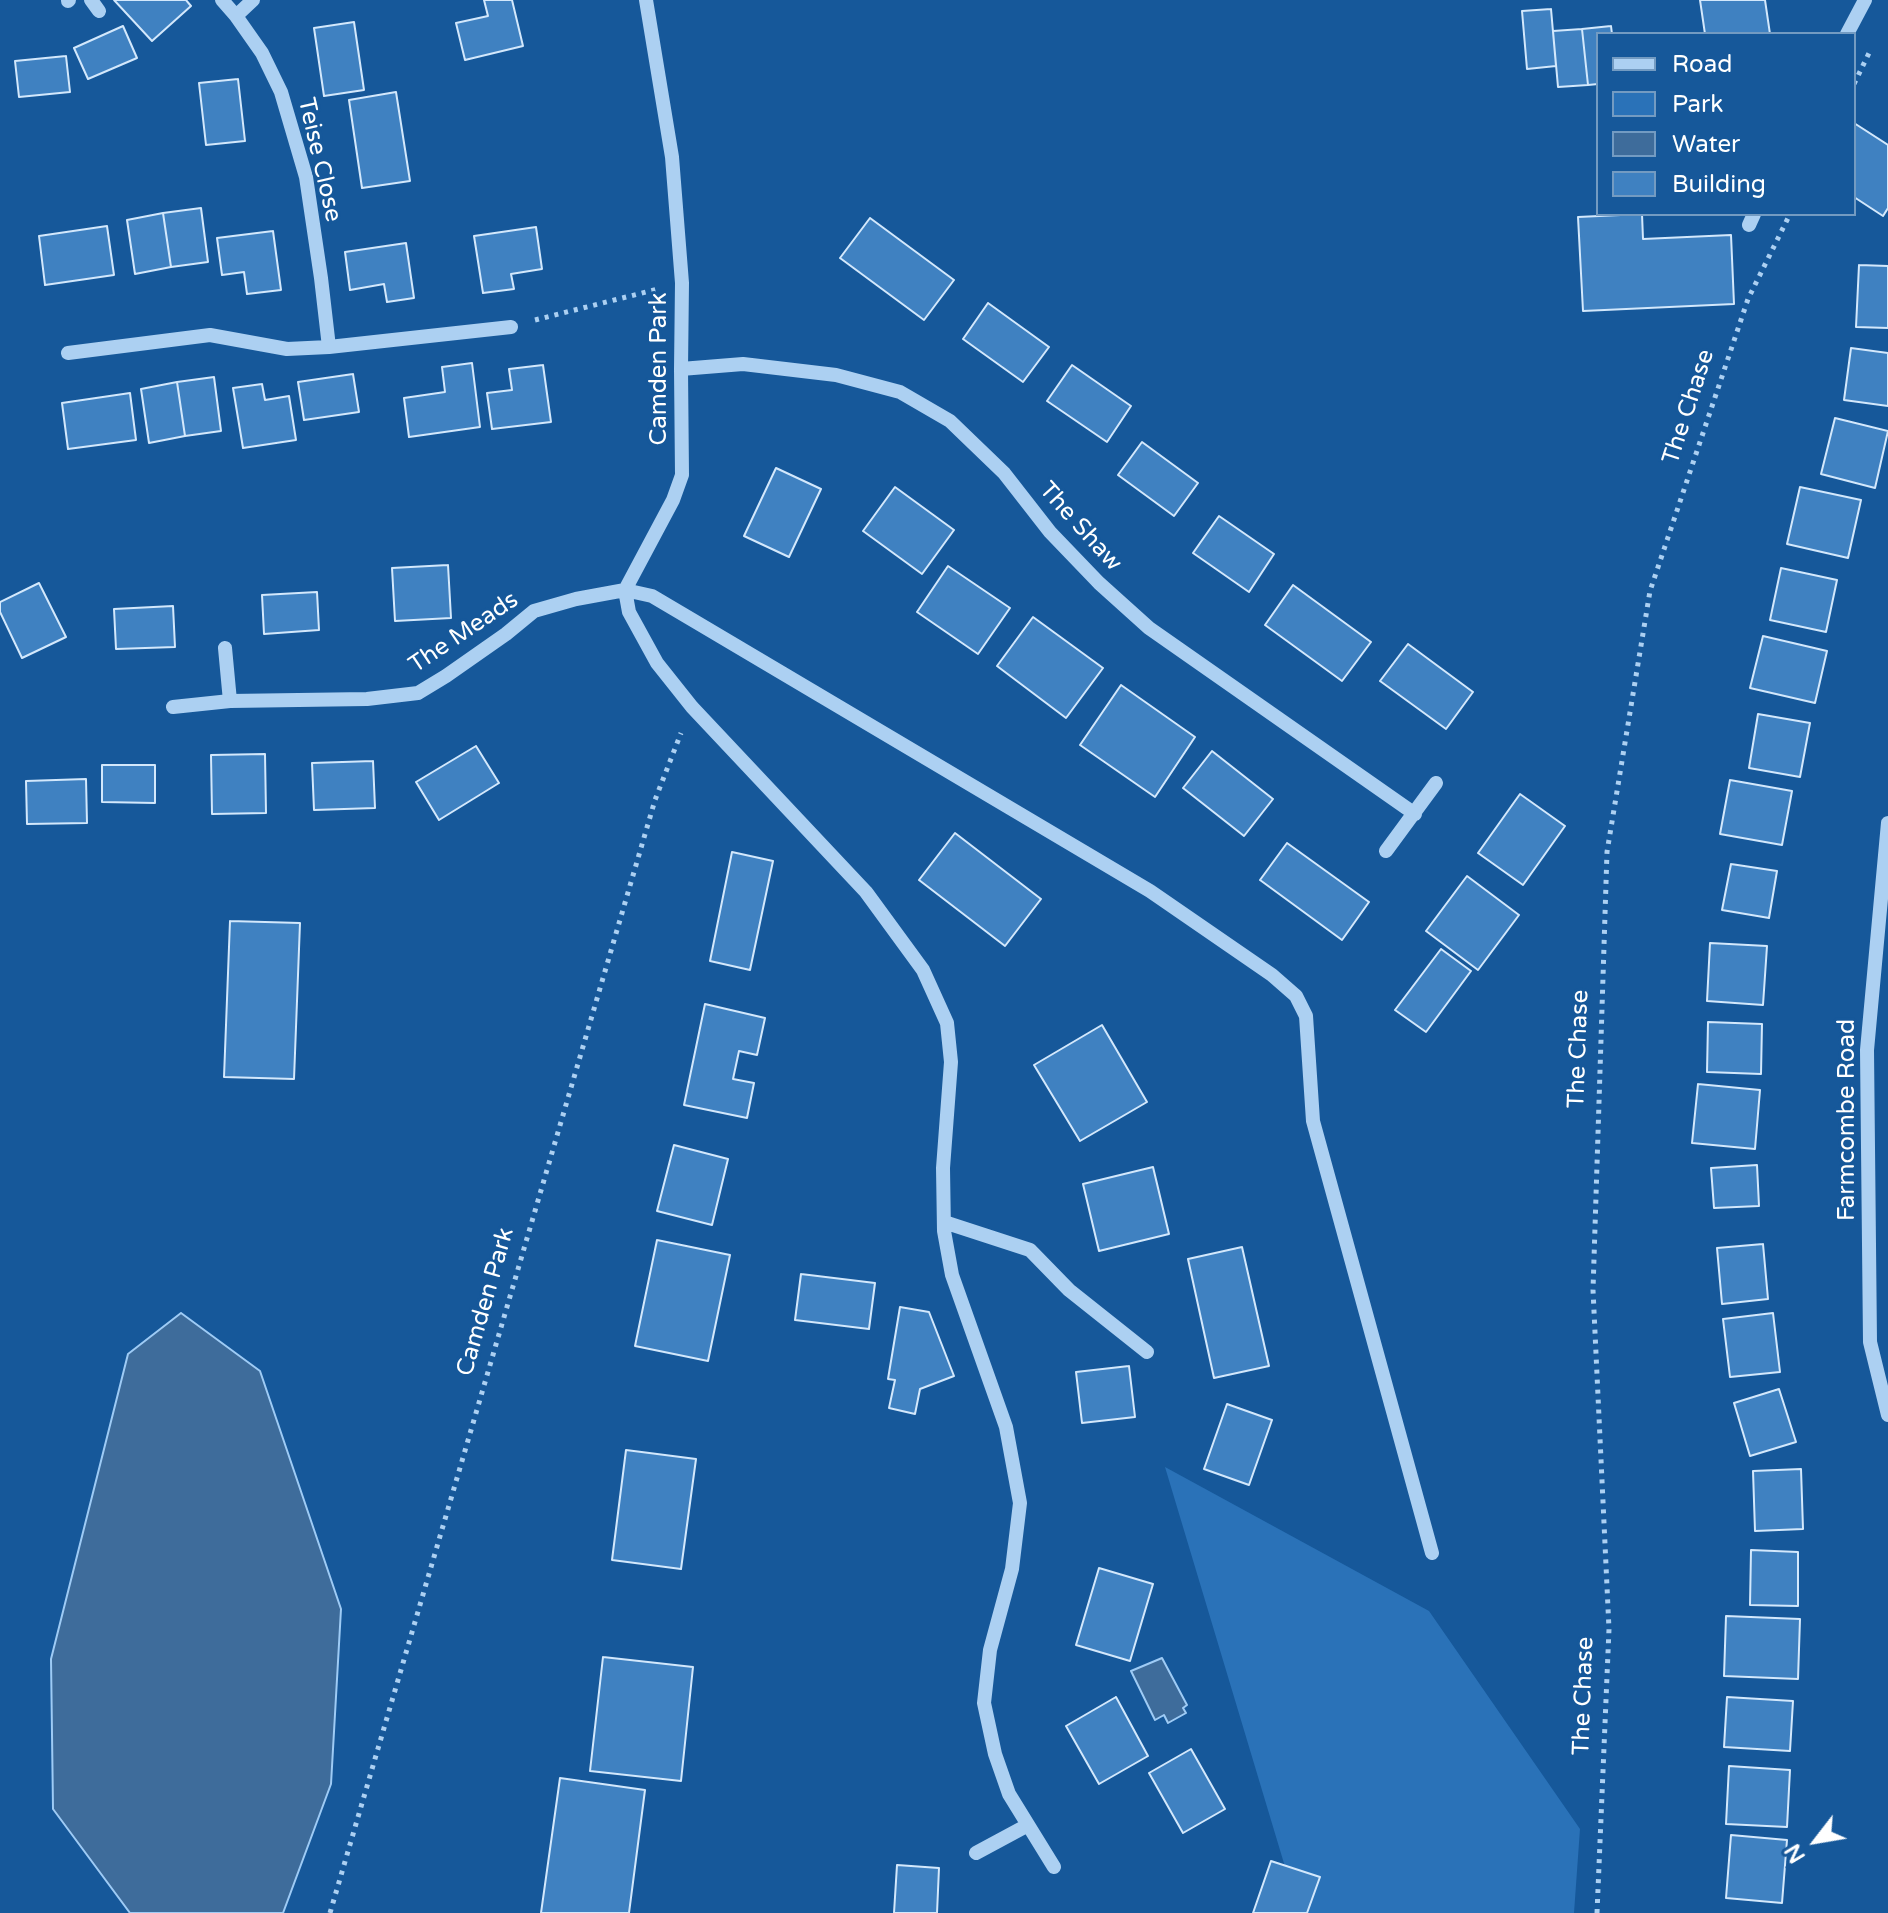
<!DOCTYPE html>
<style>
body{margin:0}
#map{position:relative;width:1888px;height:1913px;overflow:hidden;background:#16589a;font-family:"Varela Round",sans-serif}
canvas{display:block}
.legend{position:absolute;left:1596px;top:32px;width:260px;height:184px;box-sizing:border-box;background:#16589a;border:2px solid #739bc2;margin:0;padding:10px 14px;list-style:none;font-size:24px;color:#fff}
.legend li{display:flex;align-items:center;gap:16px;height:40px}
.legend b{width:40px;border:2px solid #739bc2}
.north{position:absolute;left:1776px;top:1801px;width:80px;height:80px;-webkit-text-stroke:6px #16589a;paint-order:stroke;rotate:239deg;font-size:22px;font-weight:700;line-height:32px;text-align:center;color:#fff}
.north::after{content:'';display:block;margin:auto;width:28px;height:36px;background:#fff;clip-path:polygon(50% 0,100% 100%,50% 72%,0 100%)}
</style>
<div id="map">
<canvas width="1888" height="1913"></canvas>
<ul class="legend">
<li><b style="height:10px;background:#acd0f2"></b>Road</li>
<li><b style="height:22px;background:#2a72b8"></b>Park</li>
<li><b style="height:22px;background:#3e6c9b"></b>Water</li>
<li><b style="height:22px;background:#3f81c1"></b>Building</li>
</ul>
<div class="north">N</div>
</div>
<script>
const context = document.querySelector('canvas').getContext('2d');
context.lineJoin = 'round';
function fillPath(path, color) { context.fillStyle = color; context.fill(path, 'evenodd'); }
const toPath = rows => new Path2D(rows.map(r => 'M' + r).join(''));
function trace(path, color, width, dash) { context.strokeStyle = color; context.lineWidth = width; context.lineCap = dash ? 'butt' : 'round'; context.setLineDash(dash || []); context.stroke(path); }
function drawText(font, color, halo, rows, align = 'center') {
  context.font = font + ' "Varela Round",sans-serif'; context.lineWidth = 6; context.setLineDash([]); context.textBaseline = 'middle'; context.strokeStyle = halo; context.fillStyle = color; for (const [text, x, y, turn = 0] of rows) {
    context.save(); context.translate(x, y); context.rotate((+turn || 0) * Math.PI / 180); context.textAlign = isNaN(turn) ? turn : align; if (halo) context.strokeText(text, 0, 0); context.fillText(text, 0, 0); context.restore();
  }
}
fillPath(toPath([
 [1165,1467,1429,1611,1580,1829,1574,1913,1276,1913,1295,1900]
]), '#2a72b8');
const water = toPath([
 [181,1313,260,1371,341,1609,331,1784,283,1913,130,1913,53,1809,51,1659,128,1354,181,1313],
 [1162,1658,1187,1705,1183,1708,1186,1713,1168,1723,1164,1715,1155,1720,1131,1671,1162,1658]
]);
fillPath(water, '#3e6c9b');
trace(water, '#9ecbf5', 2);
const building = toPath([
 [114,0,186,0,191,6,152,41,114,0],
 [484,0,512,0,523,46,465,60,456,23,488,16,484,0],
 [1700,0,1765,0,1770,34,1705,34,1700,0],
 [1551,9,1556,66,1527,69,1522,11,1551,9],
 [354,22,364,90,324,96,314,28,354,22],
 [123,26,137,58,88,79,74,48,123,26],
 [1611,26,1612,34,1598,34,1598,84,1588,85,1582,29,1611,26],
 [1582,29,1588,85,1558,87,1553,31,1582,29],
 [66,56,70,92,19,97,15,61,66,56],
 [238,79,245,141,206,145,199,83,238,79],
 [396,92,410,181,362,188,349,100,396,92],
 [1854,123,1888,145,1888,208,1883,216,1854,197,1854,123],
 [201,208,208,262,171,267,163,213,201,208],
 [163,213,171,267,135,274,127,220,163,213],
 [1642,214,1643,239,1731,235,1734,304,1583,311,1578,217,1642,214],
 [870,218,954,280,924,320,840,258,870,218],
 [107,226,114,275,45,285,39,236,107,226],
 [536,227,542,269,511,274,514,289,483,293,474,236,536,227],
 [273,231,281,290,247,294,244,272,222,275,217,238,273,231],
 [406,243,414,298,387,302,384,284,350,290,345,252,406,243],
 [1859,265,1888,266,1888,328,1856,327,1859,265],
 [988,303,1049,347,1023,382,963,339,988,303],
 [1851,348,1888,353,1888,406,1844,400,1851,348],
 [472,363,480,427,409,437,404,398,445,392,442,367,472,363],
 [543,365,551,422,492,429,487,393,512,390,509,369,543,365],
 [1072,365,1131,406,1107,442,1047,401,1072,365],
 [353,374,359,412,304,420,298,382,353,374],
 [214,377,221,431,185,436,177,382,214,377],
 [177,382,185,436,149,443,141,389,177,382],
 [262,384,265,400,289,396,296,440,243,448,233,388,262,384],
 [130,393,136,440,68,449,62,403,130,393],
 [1835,418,1888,431,1875,488,1821,474,1835,418],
 [1142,442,1198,483,1174,516,1118,475,1142,442],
 [776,468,821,489,789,557,744,536,776,468],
 [895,487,954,530,922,574,863,531,895,487],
 [1800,487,1861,500,1848,558,1787,544,1800,487],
 [1219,516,1274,554,1249,592,1193,553,1219,516],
 [448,565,451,618,395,621,392,568,448,565],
 [948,566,1010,608,978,654,917,612,948,566],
 [1781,568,1837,580,1826,632,1770,620,1781,568],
 [39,583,66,637,22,658,0,612,0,602,39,583],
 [1293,585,1371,642,1342,681,1265,625,1293,585],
 [317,592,319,630,264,634,262,595,317,592],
 [173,606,175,647,116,649,114,609,173,606],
 [1033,617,1103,668,1066,718,997,666,1033,617],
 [1763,636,1827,651,1815,703,1750,688,1763,636],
 [1408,644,1473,692,1446,729,1380,681,1408,644],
 [1121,685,1195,737,1155,797,1080,745,1121,685],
 [1758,714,1810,723,1800,777,1749,768,1758,714],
 [476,746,499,783,439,820,416,782,476,746],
 [1212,751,1273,799,1244,836,1183,788,1212,751],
 [265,754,266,813,212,814,211,755,265,754],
 [373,761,375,808,314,810,312,763,373,761],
 [102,765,155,765,155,803,102,802,102,765],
 [86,779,87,823,27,824,26,781,86,779],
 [1730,780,1792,791,1782,845,1720,834,1730,780],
 [1520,794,1565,826,1523,885,1478,853,1520,794],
 [955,833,1041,899,1005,946,919,880,955,833],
 [1287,843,1369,902,1342,940,1260,880,1287,843],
 [732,852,773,861,750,970,710,961,732,852],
 [1731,864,1777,871,1769,918,1722,910,1731,864],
 [1467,876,1519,915,1478,970,1426,931,1467,876],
 [230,921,300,923,294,1079,224,1077,230,921],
 [1710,943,1767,946,1763,1005,1707,1001,1710,943],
 [1441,949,1471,971,1426,1032,1395,1010,1441,949],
 [705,1004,765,1018,757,1055,739,1051,733,1079,754,1083,747,1118,684,1105,705,1004],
 [1708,1022,1762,1024,1761,1074,1707,1072,1708,1022],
 [1102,1025,1147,1102,1080,1141,1034,1065,1102,1025],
 [1698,1084,1760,1090,1755,1149,1692,1143,1698,1084],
 [674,1145,728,1159,712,1225,657,1211,674,1145],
 [1757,1165,1759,1206,1714,1208,1711,1168,1757,1165],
 [1153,1167,1169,1234,1099,1251,1083,1184,1153,1167],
 [657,1240,730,1255,708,1361,635,1346,657,1240],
 [1763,1244,1768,1299,1722,1304,1717,1248,1763,1244],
 [1242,1247,1269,1366,1214,1378,1188,1259,1242,1247],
 [801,1274,875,1283,869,1329,795,1320,801,1274],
 [900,1307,929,1312,954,1376,920,1389,915,1414,889,1408,895,1380,888,1379,900,1307],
 [1773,1313,1780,1372,1730,1377,1723,1319,1773,1313],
 [1129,1366,1135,1417,1082,1423,1076,1372,1129,1366],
 [1779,1389,1796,1442,1750,1456,1734,1403,1779,1389],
 [1227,1404,1272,1420,1249,1485,1204,1469,1227,1404],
 [626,1450,696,1459,681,1569,612,1560,626,1450],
 [1801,1469,1803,1529,1755,1531,1753,1471,1801,1469],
 [1751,1550,1798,1552,1798,1606,1750,1605,1751,1550],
 [1099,1568,1153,1584,1130,1661,1076,1645,1099,1568],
 [1726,1616,1800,1619,1798,1679,1724,1676,1726,1616],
 [603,1657,693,1667,681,1781,590,1771,603,1657],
 [1116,1697,1148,1756,1099,1784,1066,1726,1116,1697],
 [1727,1697,1793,1701,1790,1751,1724,1747,1727,1697],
 [1191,1749,1225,1809,1183,1833,1149,1773,1191,1749],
 [1729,1766,1790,1770,1787,1827,1726,1824,1729,1766],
 [560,1778,645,1790,629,1913,541,1913,560,1778],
 [1731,1835,1787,1840,1782,1903,1726,1898,1731,1835],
 [1271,1861,1320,1877,1307,1913,1253,1913,1271,1861],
 [897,1865,939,1868,937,1913,894,1913,897,1865]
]);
fillPath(building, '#3f81c1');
trace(building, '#d3e8fc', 2);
trace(toPath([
 [1854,84,1870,51],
 [535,320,658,289],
 [330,1913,655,800,681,733],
 [1597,1913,1609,1629,1593,1290,1607,852,1650,591,1748,299,1790,214]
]), '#acd0f2', 5, [4, 6]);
trace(toPath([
 [91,0,99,11],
 [222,0,236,16,262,53,281,92,306,177,321,278,329,347],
 [646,0,672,157,682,283,681,369,682,475,673,500,625,590,629,612,657,663,692,707,866,892,923,970,947,1023,951,1062,943,1168,944,1231,952,1275,1006,1427,1020,1503,1012,1569,990,1650,984,1703,995,1754,1009,1794,1054,1867],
 [68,1,69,0],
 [236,16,253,0],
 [1847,34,1865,0],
 [1749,225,1754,214],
 [68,353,210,335,287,349,329,347,511,327],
 [681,369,743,364,836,375,900,392,950,421,1004,473,1050,532,1099,583,1149,628,1415,814],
 [225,648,230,701],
 [173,707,230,701,367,699,418,693,446,676,506,634,534,611,576,599,625,590,652,596,696,622,1150,891,1272,975,1296,996,1306,1016,1313,1121,1432,1553],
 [1888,823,1867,1050,1870,1342,1888,1415],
 [1386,851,1436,783],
 [944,1222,1030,1250,1069,1290,1147,1352],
 [976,1853,1028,1825]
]), '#acd0f2', 14);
drawText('24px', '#fff', '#16589a', [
 ["Teise Close",319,160,77],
 ["Camden Park",660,369,-90],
 ["The Chase",1689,407,-72],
 ["The Shaw",1080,527,48],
 ["The Meads",464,633,-34],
 ["The Chase",1579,1049,-88],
 ["Farmcombe Road",1848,1120,-90],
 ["Camden Park",486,1302,-74],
 ["The Chase",1584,1696,-88]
]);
</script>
